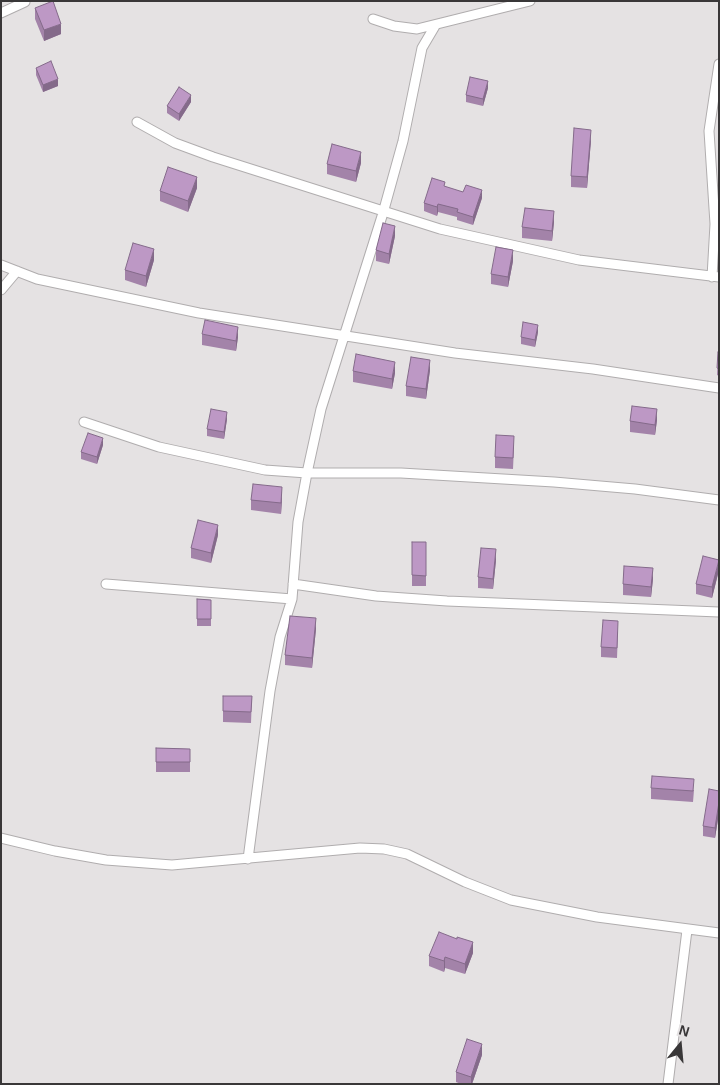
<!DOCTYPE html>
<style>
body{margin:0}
#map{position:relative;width:720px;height:1085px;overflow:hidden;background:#e5e2e3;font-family:Arial,sans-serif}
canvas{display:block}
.frame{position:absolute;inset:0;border:2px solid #393738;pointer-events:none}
.north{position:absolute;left:655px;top:1020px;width:50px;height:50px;-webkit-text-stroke:4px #e5e2e3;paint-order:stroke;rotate:17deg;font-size:14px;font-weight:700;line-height:20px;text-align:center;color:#393738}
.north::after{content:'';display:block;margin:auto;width:18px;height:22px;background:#393738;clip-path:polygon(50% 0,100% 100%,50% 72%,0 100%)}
</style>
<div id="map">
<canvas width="720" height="1085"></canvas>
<div class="frame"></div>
<div class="north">N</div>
</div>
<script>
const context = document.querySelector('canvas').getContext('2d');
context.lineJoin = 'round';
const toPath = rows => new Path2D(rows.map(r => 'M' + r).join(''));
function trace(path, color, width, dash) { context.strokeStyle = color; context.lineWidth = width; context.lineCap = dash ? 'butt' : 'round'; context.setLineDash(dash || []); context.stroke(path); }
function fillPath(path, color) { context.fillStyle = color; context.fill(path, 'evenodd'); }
const street = toPath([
 [1,13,25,2],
 [373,19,394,26,417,29,530,1],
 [137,122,175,143,213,157,440,229,579,260,719,277],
 [1,265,37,279,199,313,455,353,593,369,719,388],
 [712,277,715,224,709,131,719,64],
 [1,290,17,271],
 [84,422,159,447,265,470,307,473,401,473,554,482,635,489,719,500],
 [106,584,292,599],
 [293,584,376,596,447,601,719,612],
 [1,838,55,851,106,860,172,865,360,848,384,849,407,854,465,882,511,900,597,917,719,933],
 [248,859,270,691,280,637,292,599,298,522,307,473,321,409,383,213,403,141,422,48,435,26],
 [668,1084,687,930]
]);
trace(street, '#b0adae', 11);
trace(street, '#fff', 9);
fillPath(toPath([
 [35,8,61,34,44,41,35,19],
 [36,68,58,86,43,92,36,75],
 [488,88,483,106,466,102,466,95],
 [191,102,179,121,167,113,167,106],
 [591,140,587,188,571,187,571,176],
 [361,163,356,182,327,174,327,164],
 [445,187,482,198,473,225,457,220,457,217,438,212,437,216,424,211,424,203],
 [197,188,188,212,160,201,160,191],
 [554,222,552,241,522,238,522,227],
 [395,236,389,264,376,261,376,250],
 [154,260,146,287,125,280,125,270],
 [513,261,508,287,491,284,491,274],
 [538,332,535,347,521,344,521,337],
 [202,334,238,337,236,351,202,345],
 [718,352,719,376,717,375],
 [430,370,426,399,406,396,406,386],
 [353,371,395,373,392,389,353,382],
 [227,419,224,439,207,436,207,429],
 [657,420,655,435,630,432,630,421],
 [103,445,97,464,81,459,81,452],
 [514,447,513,469,495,468,495,457],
 [282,498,281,514,251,510,251,500],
 [218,535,211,563,191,558,191,548],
 [412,542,426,542,426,586,412,586],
 [496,560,493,589,478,588,478,577],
 [719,570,712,598,696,594,696,584],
 [653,579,651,597,623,595,623,584],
 [197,599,211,600,211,626,197,626],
 [316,629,312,668,285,665,285,655],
 [618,632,617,658,601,657,601,647],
 [223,696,252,696,251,723,223,722],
 [156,748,190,749,190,772,156,772],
 [651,788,694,790,693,802,651,799],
 [719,791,719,813,715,838,703,836,703,826],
 [473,953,465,974,445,968,444,972,429,966,429,956],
 [482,1055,472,1084,461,1084,456,1082,456,1072]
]), '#a383a9');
fillPath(toPath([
 [61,24,61,34,44,41,44,30],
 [58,79,58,86,43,92,43,85],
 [488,81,488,88,483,106,483,99],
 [191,95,191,102,179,121,179,114],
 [591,130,591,140,587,188,587,177],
 [361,152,361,163,356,182,356,171],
 [197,177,197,188,188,212,188,201],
 [482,190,482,198,473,225,473,217],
 [438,204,438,212,437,216,437,207],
 [554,211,554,222,552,241,552,231],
 [395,226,395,236,389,264,389,254],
 [154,249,154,260,146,287,146,276],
 [513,250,513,261,508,287,508,277],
 [538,325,538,332,535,347,535,340],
 [238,327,238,337,236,351,236,341],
 [430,360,430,370,426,399,426,389],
 [395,362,395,373,392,389,392,379],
 [657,409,657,420,655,435,655,425],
 [227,412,227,419,224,439,224,432],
 [103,438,103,445,97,464,97,457],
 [282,487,282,498,281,514,281,503],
 [218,525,218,535,211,563,211,553],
 [496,549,496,560,493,589,493,579],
 [719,560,719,570,712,598,712,587],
 [653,568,653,579,651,597,651,587],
 [316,618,316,629,312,668,312,658],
 [719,802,719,813,715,838,715,828],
 [473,942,473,953,465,974,465,964],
 [445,957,445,968,444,972,444,961],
 [482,1044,482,1055,472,1084,471,1084,471,1077]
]), '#846a8a');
const building = toPath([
 [53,1,61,24,44,30,35,8,53,1],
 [51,61,58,79,43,85,36,68,51,61],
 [470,77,488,81,483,99,466,95,470,77],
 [179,87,191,95,179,114,167,106,179,87],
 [574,128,591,130,587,177,571,176,574,128],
 [332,144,361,152,356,171,327,164,332,144],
 [168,167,197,177,188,201,160,191,168,167],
 [432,178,445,182,444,186,463,192,466,185,482,190,473,217,457,212,458,209,438,204,437,207,424,203,432,178],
 [525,208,554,211,552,231,522,227,525,208],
 [383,223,395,226,389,254,376,250,383,223],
 [133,243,154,249,146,276,125,270,133,243],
 [496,247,513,250,508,277,491,274,496,247],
 [205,320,238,327,236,341,202,334,205,320],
 [523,322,538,325,535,340,521,337,523,322],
 [718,352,719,352,719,369,717,368,718,352],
 [356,354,395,362,392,379,353,371,356,354],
 [411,357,430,360,426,389,406,386,411,357],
 [632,406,657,409,655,425,630,421,632,406],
 [211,409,227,412,224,432,207,429,211,409],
 [88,433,103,438,97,457,81,452,88,433],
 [496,435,514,436,513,458,495,457,496,435],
 [253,484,282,487,281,503,251,500,253,484],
 [198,520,218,525,211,553,191,548,198,520],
 [412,542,426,542,426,576,412,575,412,542],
 [481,548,496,549,493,579,478,577,481,548],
 [703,556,719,560,712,587,696,584,703,556],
 [624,566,653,568,651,587,623,584,624,566],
 [197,599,211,600,211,619,197,619,197,599],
 [290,616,316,618,312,658,285,655,290,616],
 [603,620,618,621,617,648,601,647,603,620],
 [223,696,252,696,251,712,223,711,223,696],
 [156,748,190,749,190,762,156,762,156,748],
 [652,776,694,779,693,791,651,788,652,776],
 [709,789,719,791,719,802,715,828,703,826,709,789],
 [439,932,457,939,457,937,473,942,465,964,445,957,444,961,429,956,439,932],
 [467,1039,482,1044,471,1077,456,1072,467,1039]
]);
fillPath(building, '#bd98c5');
trace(building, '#846a8a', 1);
</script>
